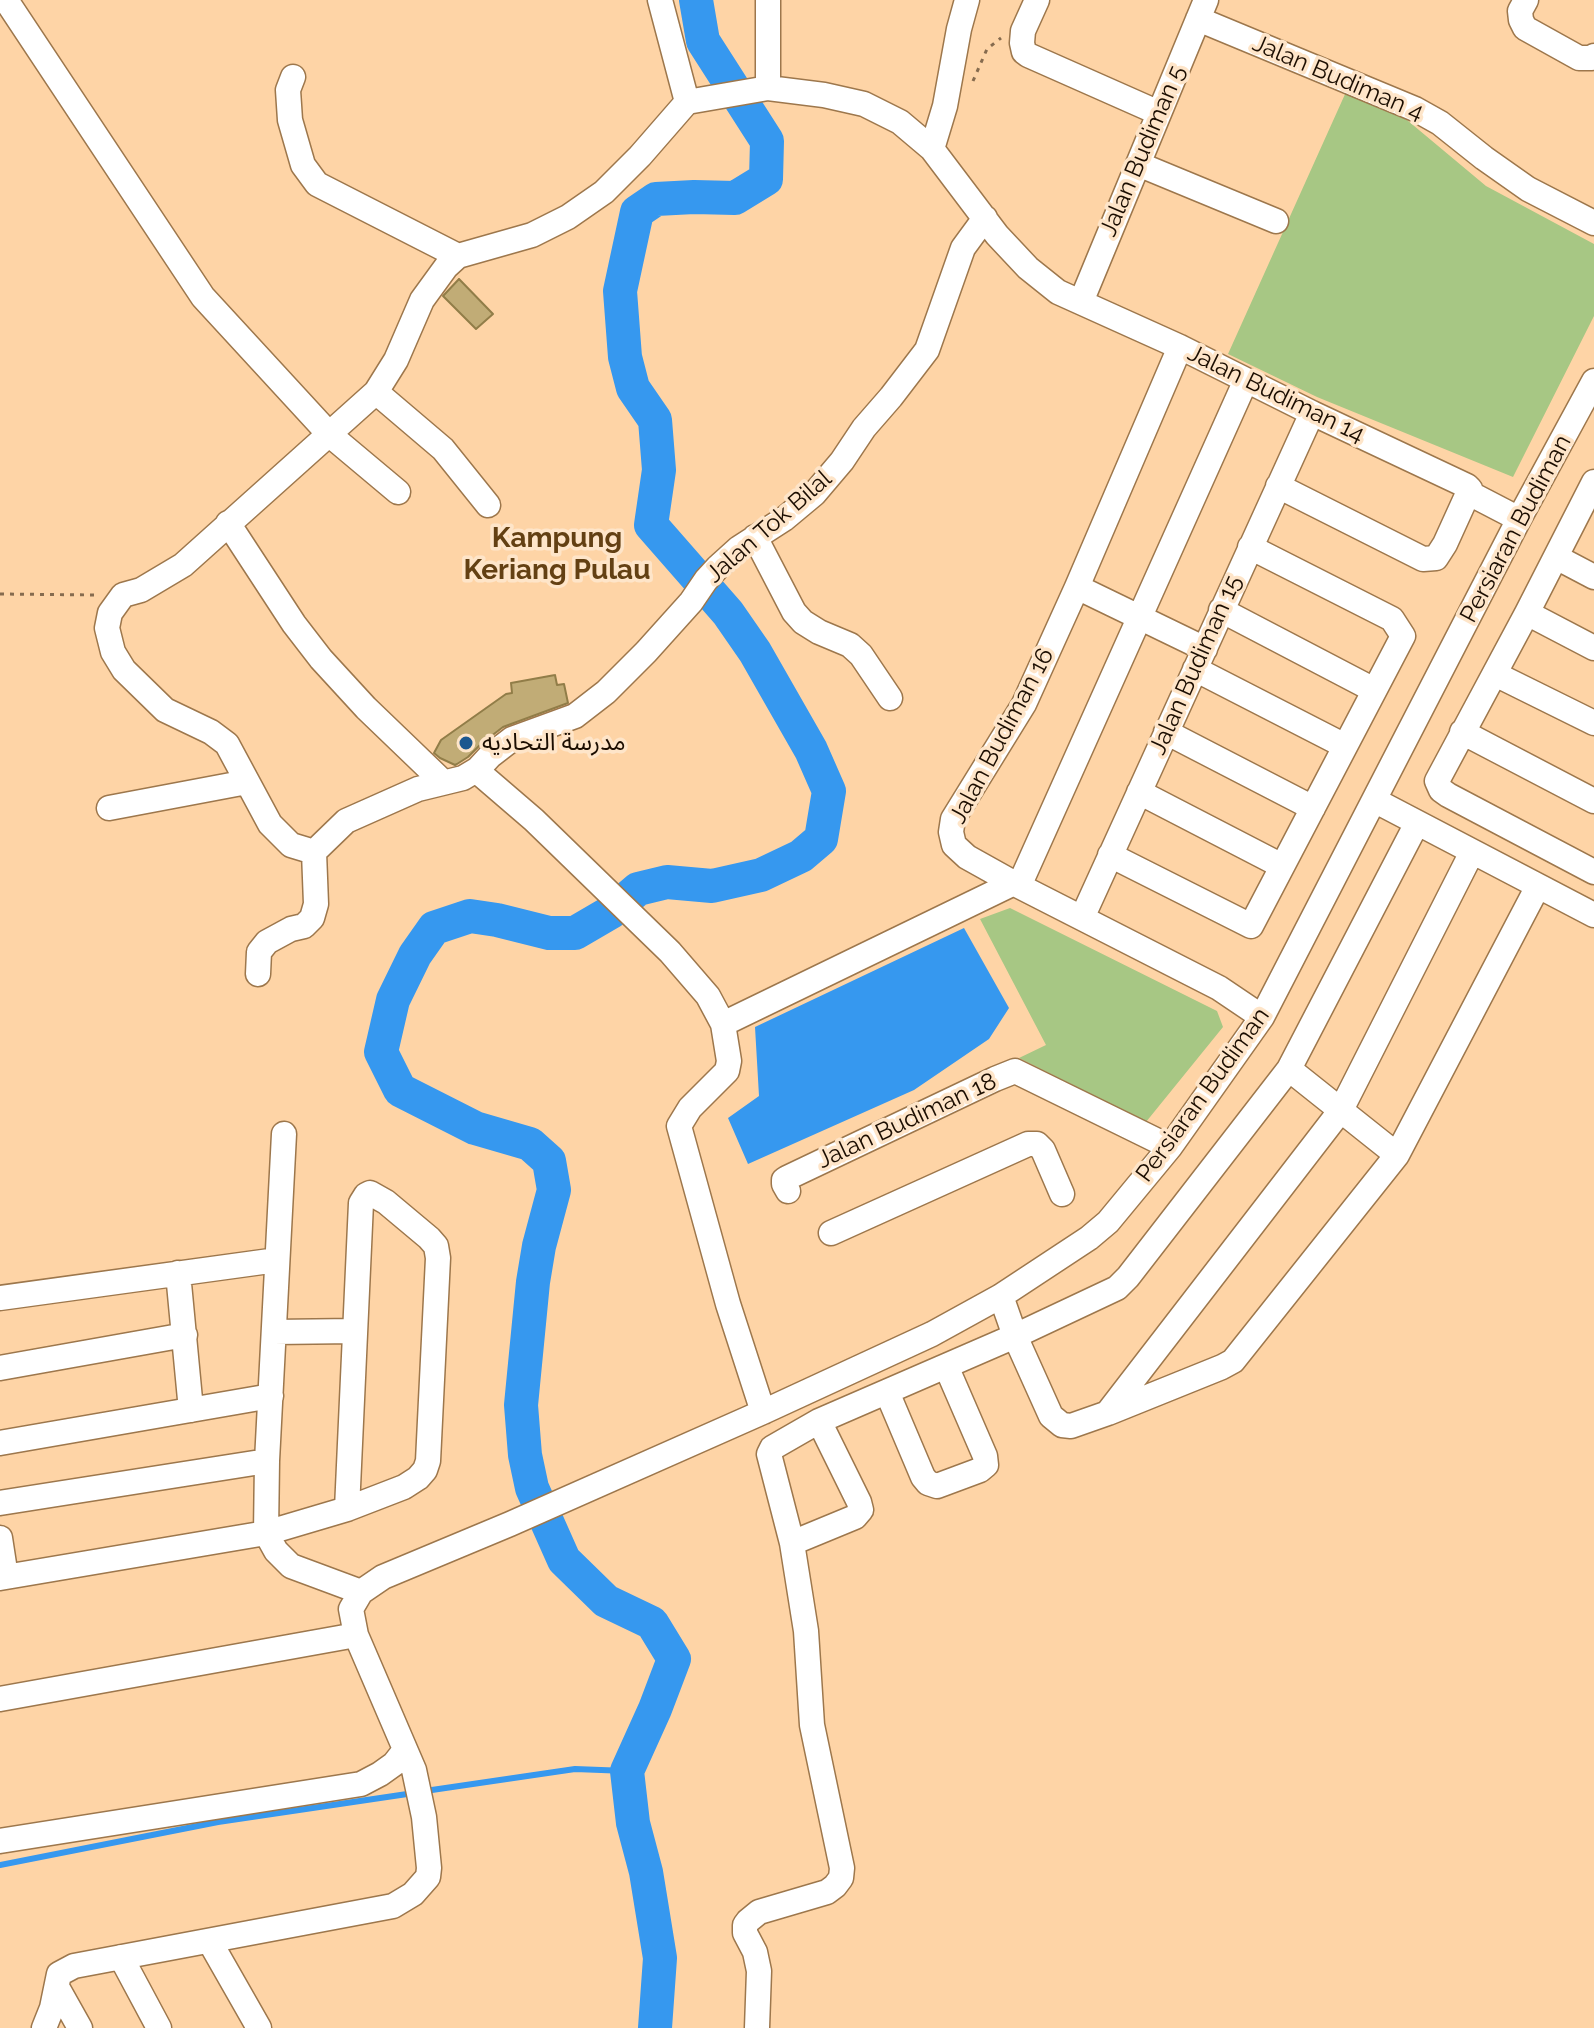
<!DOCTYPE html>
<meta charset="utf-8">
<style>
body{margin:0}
canvas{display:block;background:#fed4a6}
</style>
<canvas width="1594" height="2028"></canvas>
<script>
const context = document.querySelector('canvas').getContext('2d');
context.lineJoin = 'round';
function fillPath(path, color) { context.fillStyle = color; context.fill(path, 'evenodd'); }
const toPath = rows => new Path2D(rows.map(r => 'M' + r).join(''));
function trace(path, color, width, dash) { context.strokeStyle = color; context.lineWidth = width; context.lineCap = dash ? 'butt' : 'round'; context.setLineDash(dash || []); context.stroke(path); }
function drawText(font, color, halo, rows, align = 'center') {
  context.font = font + ' Raleway,"Noto Sans Arabic",sans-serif'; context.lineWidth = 7; context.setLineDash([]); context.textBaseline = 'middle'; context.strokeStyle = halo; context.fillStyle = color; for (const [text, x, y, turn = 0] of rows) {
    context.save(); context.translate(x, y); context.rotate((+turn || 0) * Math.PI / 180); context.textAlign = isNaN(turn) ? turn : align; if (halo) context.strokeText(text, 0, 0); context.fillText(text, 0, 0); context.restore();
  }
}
fillPath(toPath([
 [1346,92,1407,120,1486,186,1594,244,1594,316,1513,477,1317,397,1228,354],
 [1010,908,1217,1011,1223,1027,1146,1122,1019,1058,1046,1045,980,919]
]), '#a7c784');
fillPath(toPath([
 [964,928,1009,1008,989,1039,914,1090,748,1164,728,1118,759,1096,755,1027]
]), '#3698ef');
trace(toPath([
 [425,1791,575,1769,627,1771],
 [0,1865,218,1822,414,1793]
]), '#3698ef', 6);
trace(toPath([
 [655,2028,660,1958,646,1872,633,1823,627,1771,655,1709,674,1659,652,1623,606,1601,564,1560,532,1488,525,1455,521,1405,533,1282,539,1246,554,1190,549,1161,530,1144,475,1128,400,1090,381,1052,393,1000,415,955,434,928,470,916,497,920,549,933,575,933,611,912,638,889,667,882,712,886,761,875,801,856,821,839,829,791,811,750,755,652,728,613,651,525,659,470,655,420,633,388,625,357,620,291,637,212,656,199,694,197,735,198,766,179,767,141,703,41,696,0]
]), '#3698ef', 34);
const building = toPath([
 [459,279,493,314,476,329,443,296,459,279],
 [555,675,557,685,564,684,568,703,503,727,481,744,468,757,457,764,455,765,440,758,434,753,441,740,506,694,512,693,511,683,555,675]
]);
fillPath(building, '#c1ac76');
trace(building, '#917d48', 2);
const minor = toPath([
 [6,0,203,297,330,435,398,492],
 [660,0,687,102,768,88,824,95,864,104,900,122,932,149,997,235,1028,268,1058,292,1180,347,1312,413,1467,486,1470,489,1445,544,1436,558,1423,559,1278,486],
 [1037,0,1023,31,1022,43,1024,52,1028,55,1159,113],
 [1526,0,1520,11,1521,20,1525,28,1579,58,1592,58,1594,56],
 [1198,19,1415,109,1440,123,1484,158,1528,189,1594,223],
 [293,77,288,90,290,120,303,165,317,184,458,256],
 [768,88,768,0],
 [687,102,640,156,604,192,568,217,532,235,458,256,446,267,422,300,396,360,376,392,183,565,141,590,123,595,110,613,107,628,113,652,124,670,165,710,211,732,227,744,270,824,291,845,314,852,346,821,418,789,463,778,478,769,490,756,512,739,575,716,606,692,646,652,691,602,706,580,718,567,739,548,784,519,814,494,842,461,864,428,891,397,927,350,963,248,985,218],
 [932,149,945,106,959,29,967,0],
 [1138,164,1276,221],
 [1081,302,1206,0],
 [1180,347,1077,587,1024,704,953,819,951,832,954,845,967,857,1019,886,1219,988,1262,1017],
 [376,392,443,449,488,505],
 [1594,482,1527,613,1437,781,1441,790,1448,795,1594,872],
 [1469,493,1519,519],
 [228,523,294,624,321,659,366,708,443,782],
 [755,537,794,612,803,622,819,632,850,645,861,655,890,698],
 [1556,557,1594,577],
 [1077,587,1205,649],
 [1221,610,1374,690],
 [1527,613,1594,648],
 [1195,669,1345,746],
 [1495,674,1594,723],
 [1166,732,1313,808],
 [1462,732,1594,801],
 [478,769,484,777,534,820,670,952,708,996,723,1024,729,1061,727,1071,690,1108,679,1126,728,1304,763,1412],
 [1139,792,1282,866],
 [1374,800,1594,915],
 [109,808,247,782],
 [1110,855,1251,926,1403,636,1392,619,1250,547],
 [1019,886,1246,380],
 [1082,918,1312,413],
 [258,974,259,952,267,942,291,929,304,926,312,918,316,904,314,852],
 [723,1024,1014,883],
 [1289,1069,1397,1155],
 [284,1134,267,1461,266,1533,276,1551,291,1566,361,1592],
 [788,1191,784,1184,784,1180,787,1178,995,1079,1015,1071,1170,1147],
 [831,1233,1028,1144,1037,1144,1043,1150,1062,1194],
 [178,1273,191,1410],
 [1001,1296,1015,1336,1051,1416,1062,1425,1071,1426,1108,1413,1222,1367,1233,1361,1397,1155,1538,886],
 [0,1298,277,1260],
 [274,1332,355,1331],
 [0,1368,185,1335],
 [887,1392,923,1477,928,1483,937,1486,980,1470,986,1465,985,1456,946,1366],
 [1109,1411,1341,1110,1472,852],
 [0,1443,271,1396],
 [0,1503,267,1461],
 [0,1538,6,1577],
 [792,1543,855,1517,861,1510,859,1502,819,1421],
 [0,1578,266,1533,347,1509,404,1487,418,1478,425,1470,428,1461,438,1258,436,1246,429,1238,386,1202,370,1193,366,1195,361,1203,347,1509],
 [0,1699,356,1635],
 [0,1841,361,1784,380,1774,394,1764,405,1750],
 [210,1942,259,2028],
 [121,1957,159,2028],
 [57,1987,80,2028],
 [44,2028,52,2008,59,1974,74,1966,393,1906,413,1894,428,1877,429,1868,424,1817,414,1770,356,1635,351,1609,361,1592,383,1577,510,1524,763,1412,932,1334,1001,1296,1089,1238,1108,1222,1170,1147,1262,1017,1519,519,1594,381],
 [757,2028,759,1971,755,1952,745,1933,745,1925,748,1921,759,1912,827,1892,835,1886,841,1878,842,1868,812,1725,806,1631,792,1543,769,1454,772,1448,819,1421,1015,1336,1117,1288,1128,1277,1289,1069,1417,823]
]);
trace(minor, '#9d774c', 27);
trace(toPath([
 [973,81,987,49,1001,38],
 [0,594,96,595]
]), '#866b4e', 3, [4, 6]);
trace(minor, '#fff', 24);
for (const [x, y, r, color] of [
 [466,743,8,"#1b588f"]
]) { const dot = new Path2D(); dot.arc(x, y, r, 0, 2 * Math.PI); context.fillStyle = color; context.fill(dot); trace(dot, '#fee5c9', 3); }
drawText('24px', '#1b0d00', '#fee5c9', [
 ["Jalan Budiman 4",1338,78,23],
 ["Jalan Budiman 5",1143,151,-67],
 ["Jalan Budiman 14",1276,394,26],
 ["Jalan Tok Bilal",769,527,-41],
 ["Persiaran Budiman",1516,529,-62],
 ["Jalan Budiman 15",1196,665,-66],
 ["Jalan Budiman 16",1002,736,-62],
 ["Persiaran Budiman",1203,1095,-54],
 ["Jalan Budiman 18",907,1121,-25]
]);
drawText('24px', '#1b0d00', '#fee5c9', [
 ["مدرسة التحاديه",482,743]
], 'left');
drawText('bold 28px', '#634013', '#fee5c9', [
 ["Kampung",557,539],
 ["Keriang Pulau",557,571]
]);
</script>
